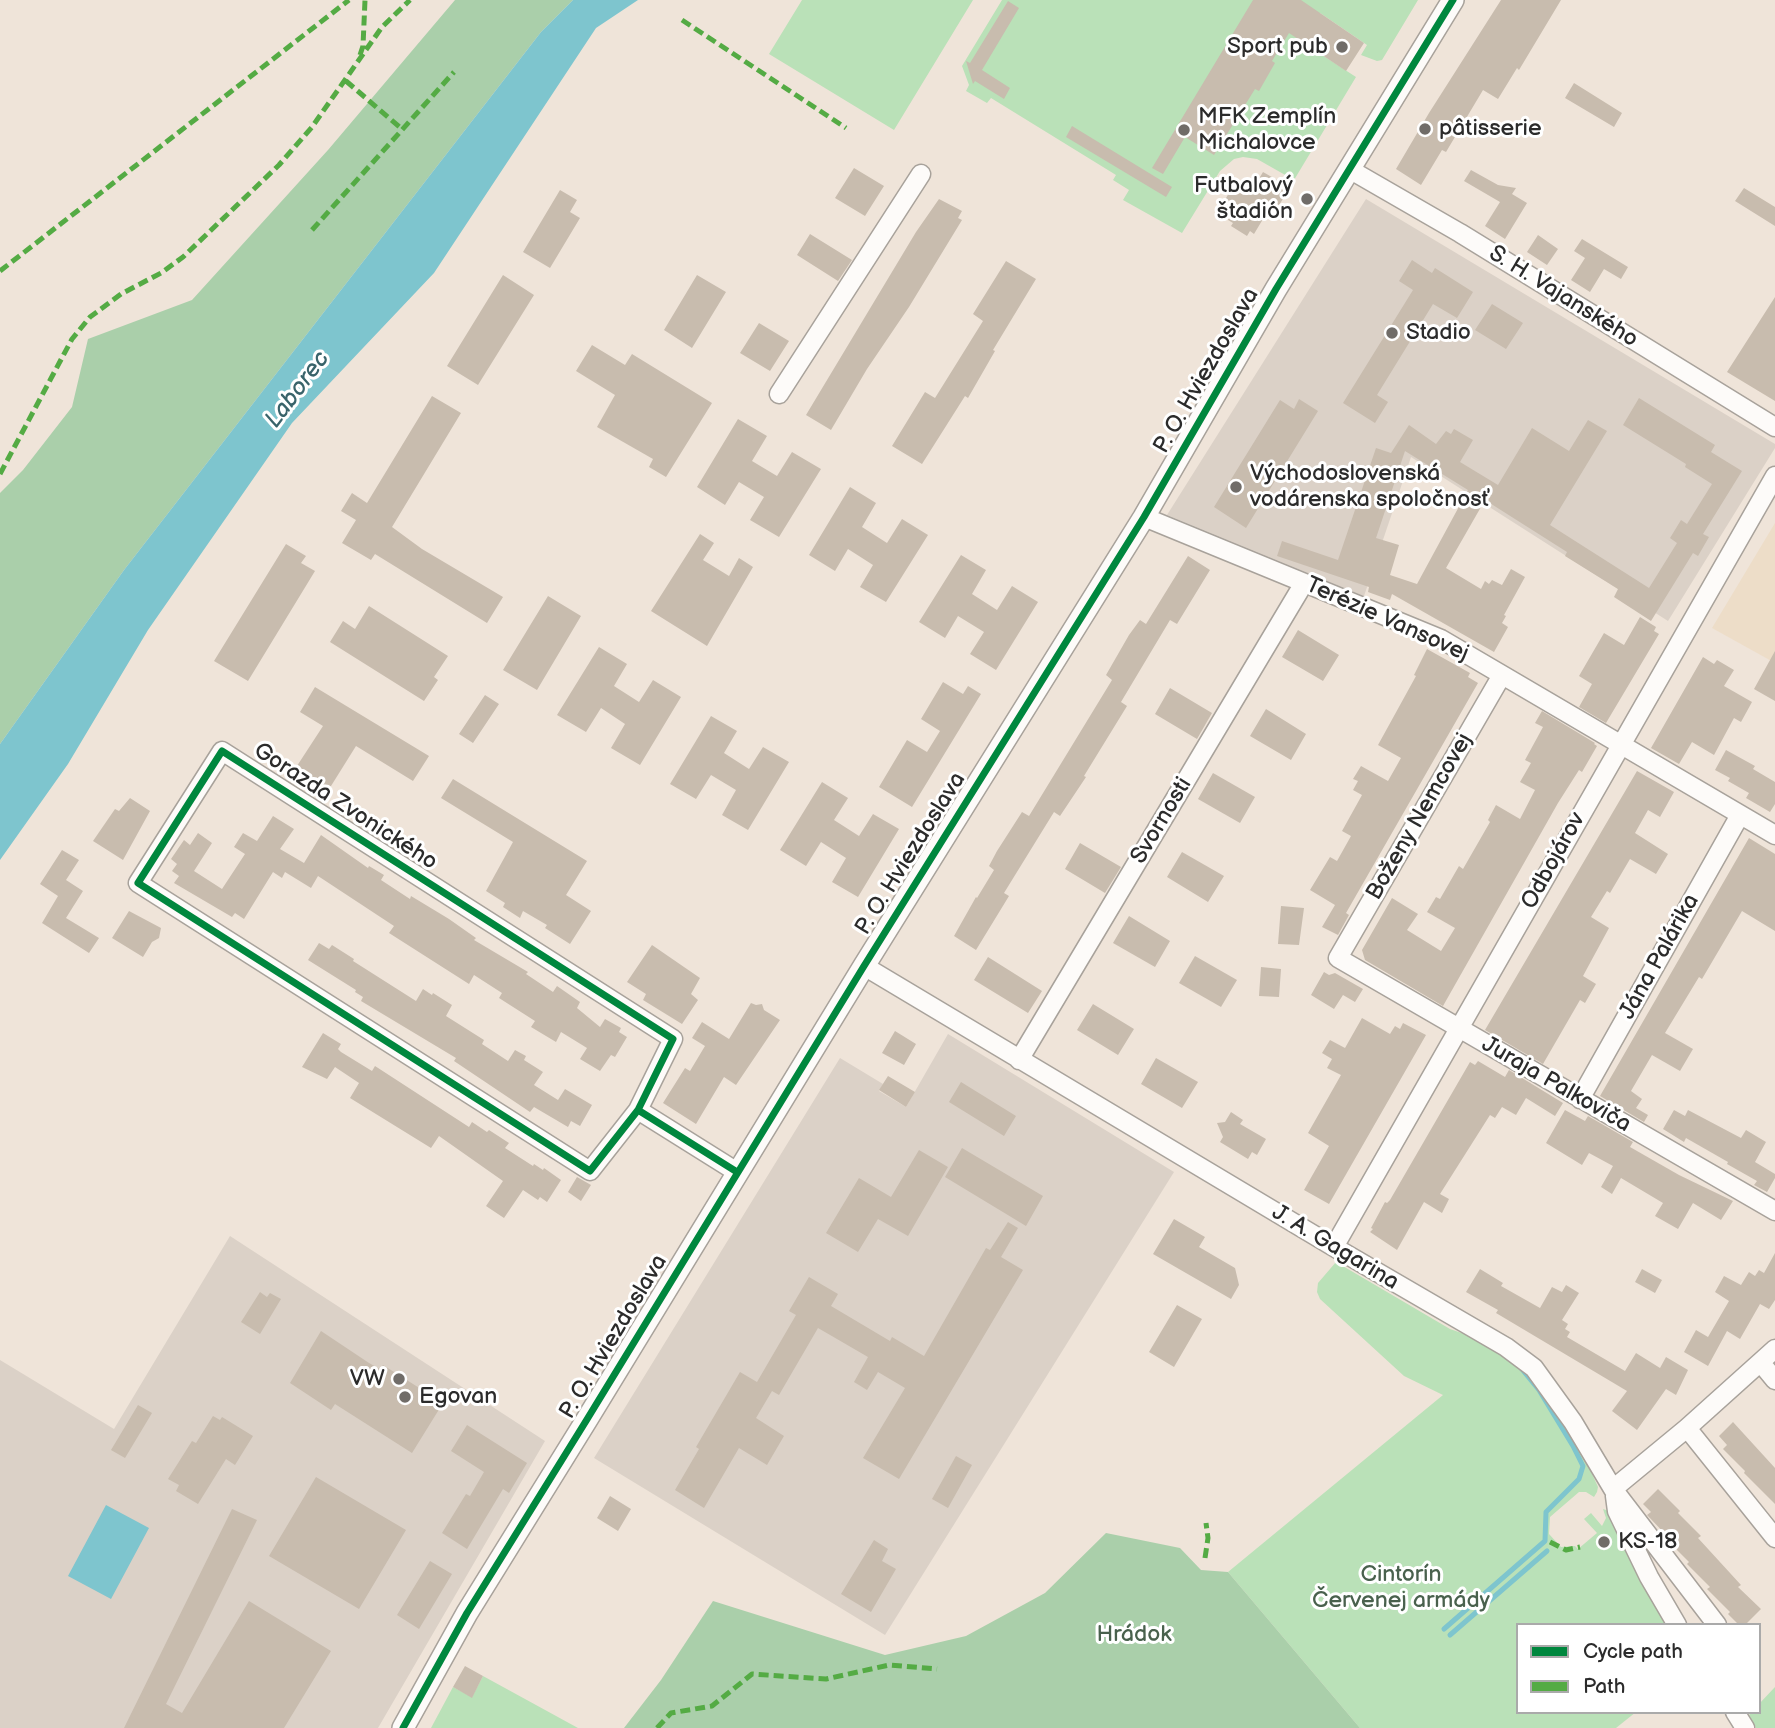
<!DOCTYPE html>
<meta charset="utf-8">
<style>
body{margin:0}
#map{position:relative;width:1775px;height:1728px;overflow:hidden;background:#efe4d9;font-family:"Balsamiq Sans",sans-serif}
canvas{display:block}
.legend{position:absolute;left:1516px;top:1623px;width:245px;height:91px;box-sizing:border-box;background:#fff;border:2px solid #aaa;margin:0;padding:9px 12px;list-style:none;font-size:21px;color:#2b2b2b}
.legend li{display:flex;align-items:center;gap:14px;height:35px}
.legend b{width:35px;border:2px solid #aaa}
</style>
<div id="map">
<canvas width="1775" height="1728"></canvas>
<ul class="legend">
<li><b style="height:9px;background:#00873e"></b>Cycle path</li>
<li><b style="height:9px;background:#54ab44"></b>Path</li>
</ul>
</div>
<script>
const context = document.querySelector('canvas').getContext('2d');
context.lineJoin = 'round';
function fillPath(path, color) { context.fillStyle = color; context.fill(path, 'evenodd'); }
const toPath = rows => new Path2D(rows.map(r => 'M' + r).join(''));
function trace(path, color, width, dash) { context.strokeStyle = color; context.lineWidth = width; context.lineCap = dash ? 'butt' : 'round'; context.setLineDash(dash || []); context.stroke(path); }
function drawText(font, color, halo, rows, align = 'center') {
  context.font = font + ' "Balsamiq Sans",sans-serif'; context.lineWidth = 6; context.setLineDash([]); context.textBaseline = 'middle'; context.strokeStyle = halo; context.fillStyle = color; for (const [text, x, y, turn = 0] of rows) {
    context.save(); context.translate(x, y); context.rotate((+turn || 0) * Math.PI / 180); context.textAlign = isNaN(turn) ? turn : align; if (halo) context.strokeText(text, 0, 0); context.fillText(text, 0, 0); context.restore();
  }
}
fillPath(toPath([
 [1775,523,1775,663,1712,628]
]), '#edddc8');
fillPath(toPath([
 [1366,199,1775,444,1775,448,1668,621,1411,457,1364,596,1167,515],
 [948,1034,1174,1172,885,1635,594,1458,840,1058,883,1084,879,1091,906,1107],
 [230,1236,545,1441,378,1728,0,1728,0,1360,114,1429]
]), '#dbd1c7');
fillPath(toPath([
 [802,0,973,0,894,130,769,54],
 [1002,0,1418,0,1382,60,1377,61,1361,55,1367,45,1320,13,1302,42,1356,77,1294,180,1257,159,1243,157,1234,159,1220,171,1182,233,1123,200,1129,190,1113,180,1116,175,991,98,987,103,966,91,969,85,962,66],
 [1336,1262,1450,1329,1479,1339,1534,1380,1580,1447,1598,1487,1597,1492,1594,1497,1586,1492,1579,1492,1550,1517,1549,1534,1561,1547,1575,1546,1578,1549,1597,1533,1584,1519,1591,1513,1602,1526,1606,1518,1603,1509,1609,1511,1671,1625,1518,1625,1518,1712,1636,1712,1616,1728,1360,1728,1228,1572,1443,1395,1404,1376,1320,1299,1317,1292,1318,1283],
 [483,1676,578,1728,431,1728,453,1687,472,1697],
 [1775,1687,1775,1728,1756,1728,1749,1715,1752,1712,1759,1712,1759,1704]
]), '#bae1b8');
fillPath(toPath([
 [455,0,573,0,541,32,124,570,0,744,0,493,23,470,72,407,88,339,192,300,328,150],
 [1106,1533,1180,1548,1201,1570,1228,1572,1360,1728,624,1728,661,1680,713,1601,885,1655,966,1636,1045,1593]
]), '#aacfaa');
fillPath(toPath([
 [573,0,638,0,596,28,434,273,292,423,148,630,68,764,0,860,0,744,124,570,541,32],
 [106,1505,149,1528,111,1599,68,1576]
]), '#7ec5ce');
trace(toPath([
 [1444,1629,1545,1541,1546,1512,1579,1479,1583,1466,1573,1446,1539,1390,1521,1368],
 [1450,1635,1547,1551]
]), '#7ec5ce', 5);
fillPath(toPath([
 [1253,0,1301,0,1364,43,1346,71,1289,33,1272,61,1275,63,1259,91,1255,89,1214,155,1185,137,1163,174,1152,168],
 [1501,0,1561,0,1519,70,1517,68,1498,99,1483,90,1446,152,1442,150,1421,185,1396,169,1429,113],
 [1008,1,1019,8,982,70,1010,88,1004,99,975,81,973,84,966,61,970,63],
 [1574,83,1622,113,1614,127,1565,98],
 [1072,126,1172,187,1166,197,1066,137],
 [854,168,884,186,865,216,835,198],
 [1471,170,1498,185,1516,188,1512,194,1527,203,1505,239,1485,226,1500,202,1464,181],
 [1263,172,1277,180,1275,185,1287,192,1275,212,1269,209,1254,234,1250,231,1247,236,1231,226,1233,223,1220,215,1226,204,1223,203,1235,183,1244,189,1251,178,1257,182],
 [1744,188,1775,207,1775,226,1735,201],
 [560,190,577,200,570,212,580,218,550,268,523,252],
 [939,199,962,211,958,218,962,220,909,307,867,369,831,430,806,415,916,232],
 [810,234,852,260,838,281,797,255],
 [1538,235,1558,249,1547,265,1527,252],
 [1582,239,1628,267,1621,279,1604,269,1590,292,1571,280,1585,258,1574,251],
 [1412,260,1432,273,1435,268,1473,292,1457,318,1433,304,1377,395,1388,402,1375,423,1343,403,1413,290,1399,281],
 [1006,261,1036,279,993,350,995,351,968,398,965,396,922,464,892,446,925,392,935,398,983,321,973,314],
 [503,275,534,295,478,385,447,366],
 [697,275,726,292,692,348,664,330],
 [1775,297,1775,401,1727,372],
 [1492,304,1523,323,1506,349,1475,330],
 [759,323,789,341,770,371,740,353],
 [592,345,625,365,632,354,712,403,666,477,649,467,653,459,597,427,615,395,576,371],
 [432,396,461,413,392,527,422,549,503,597,487,623,375,554,371,560,342,543,356,520,341,511,352,493,367,503],
 [1639,398,1715,445,1711,452,1742,471,1703,534,1709,537,1698,556,1693,553,1651,621,1614,597,1618,589,1565,556,1567,552,1485,500,1446,568,1481,589,1485,581,1489,584,1492,580,1502,585,1511,569,1525,577,1504,615,1506,616,1502,623,1508,627,1494,652,1392,594,1390,600,1368,592,1369,587,1277,556,1282,541,1338,560,1376,448,1391,453,1409,425,1436,444,1446,431,1451,434,1454,429,1473,440,1460,462,1498,485,1532,428,1569,451,1588,420,1607,431,1550,525,1649,588,1677,543,1670,538,1681,520,1687,524,1712,484,1685,467,1686,464,1623,425],
 [1405,451,1468,490,1417,584,1390,575,1399,545,1376,538],
 [1299,399,1318,411,1246,528,1214,507,1280,400,1294,409],
 [738,419,767,436,752,461,777,476,792,452,821,469,779,537,750,520,764,497,739,482,725,505,697,487],
 [850,487,876,503,862,527,887,543,902,519,928,535,886,602,860,587,873,565,848,549,835,571,809,555],
 [700,534,714,543,703,560,729,576,739,558,753,567,707,646,651,611],
 [286,544,306,556,301,563,315,571,248,681,214,661],
 [961,555,986,570,972,594,997,610,1012,586,1038,602,996,670,970,654,984,632,958,616,945,638,919,622],
 [1188,556,1210,570,1177,624,1170,620,1121,702,1127,706,1084,776,1086,777,1060,816,1054,812,1004,893,1009,896,976,950,954,936,976,897,977,898,994,870,989,866,997,851,1022,812,1029,816,1112,680,1106,675,1129,635,1140,620,1146,624],
 [548,596,581,616,537,690,503,670],
 [369,606,448,656,434,677,438,680,424,701,330,642,343,621,355,629],
 [1640,617,1656,627,1654,631,1659,634,1606,723,1579,707,1592,684,1579,676,1604,633,1624,645],
 [1298,630,1339,655,1323,681,1282,657],
 [599,647,627,664,614,686,639,702,653,680,681,697,640,765,611,748,625,724,601,708,586,732,557,715],
 [1427,649,1470,673,1468,677,1478,683,1346,913,1349,915,1338,935,1322,927,1335,905,1310,890,1330,857,1337,861,1351,836,1342,831,1362,795,1353,790,1358,781,1353,779,1361,766,1388,781,1401,758,1378,745,1416,676,1414,675],
 [1775,651,1775,701,1754,689],
 [1703,657,1714,664,1717,660,1734,670,1724,686,1752,702,1741,722,1734,718,1714,755,1692,742,1679,764,1651,748],
 [943,682,963,694,968,686,981,694,912,807,879,787,907,740,927,752,940,731,921,719],
 [315,687,429,756,413,781,356,746,326,794,309,783,311,779,295,769,323,726,300,712],
 [1170,688,1212,713,1197,739,1155,714],
 [485,695,499,704,473,743,459,734],
 [1266,709,1306,734,1291,760,1250,736],
 [1542,711,1595,743,1594,744,1597,746,1582,772,1579,770,1558,803,1443,1006,1365,960,1362,950,1392,898,1418,914,1407,930,1441,951,1455,928,1427,912,1436,897,1440,899,1459,866,1463,869,1490,822,1488,820,1496,805,1520,819,1535,790,1520,782,1531,763,1525,760,1543,727,1535,723],
 [711,716,737,731,724,753,749,769,763,747,789,762,748,830,722,815,736,790,711,775,696,799,670,784],
 [1726,750,1755,766,1753,769,1775,782,1775,804,1770,812,1746,798,1749,793,1728,781,1730,778,1715,770],
 [1637,771,1674,792,1660,817,1648,810,1635,833,1668,854,1656,874,1630,859,1610,893,1607,891,1591,917,1609,928,1583,976,1596,984,1585,1003,1580,1000,1543,1064,1485,1030],
 [1213,773,1255,797,1240,823,1198,799],
 [453,779,587,861,566,895,591,911,570,944,545,928,547,925,523,911,520,918,503,907,505,903,486,891,513,842,441,798],
 [822,782,848,798,834,820,859,836,873,814,899,829,858,897,832,882,846,858,821,842,806,866,780,850],
 [130,798,150,811,123,860,93,841,115,809,119,811],
 [273,816,294,829,280,849,304,863,321,835,368,868,369,866,384,875,381,880,410,899,411,896,449,919,476,938,474,940,528,972,526,974,553,992,557,986,580,1002,577,1008,600,1027,605,1019,621,1028,619,1032,627,1037,615,1057,611,1055,600,1071,580,1059,587,1048,561,1032,556,1042,531,1027,535,1021,499,998,502,993,474,975,469,984,389,933,394,926,318,876,311,888,285,872,282,878,273,872,244,919,235,913,232,917,174,883,179,876,172,871,177,864,171,859,184,840,190,845,198,833,212,843,194,871,222,889,245,854,234,847,243,833,257,841],
 [1749,838,1775,854,1775,931,1742,911,1702,979,1699,977,1665,1033,1693,1049,1680,1071,1652,1055,1631,1091,1642,1099,1636,1108,1648,1115,1644,1122,1600,1096],
 [1080,843,1121,867,1105,893,1065,869],
 [62,850,79,860,66,880,83,891,66,918,99,938,89,953,42,923,58,896,40,884],
 [1182,852,1224,876,1208,902,1167,877],
 [1281,906,1304,908,1299,945,1278,944],
 [129,911,161,928,159,938,152,942,143,957,112,938],
 [1129,916,1170,941,1155,967,1113,943],
 [319,943,329,949,332,945,354,959,353,961,416,1001,423,989,432,995,433,993,452,1005,446,1016,484,1040,482,1044,508,1061,515,1050,526,1056,524,1060,543,1072,534,1085,558,1100,565,1089,592,1105,580,1126,571,1121,568,1127,534,1107,530,1112,454,1061,456,1058,361,1001,363,997,355,992,356,990,308,960],
 [652,945,700,978,691,994,698,1000,682,1024,643,1000,646,994,627,982],
 [1195,956,1237,980,1221,1007,1179,983],
 [988,957,1042,991,1028,1013,974,980],
 [1261,967,1281,969,1279,997,1259,996],
 [1324,972,1329,975,1335,973,1363,989,1355,1002,1343,995,1334,1009,1311,995],
 [751,1003,756,1005,762,1004,764,1010,780,1020,736,1085,724,1077,696,1124,663,1103,685,1068,690,1071,705,1046,692,1038,702,1022,729,1039],
 [1093,1004,1134,1029,1118,1055,1077,1030],
 [1362,1018,1390,1034,1395,1026,1400,1029,1403,1023,1426,1035,1329,1204,1304,1190,1329,1146,1308,1133,1341,1075,1327,1068,1332,1059,1322,1053,1330,1040,1345,1048],
 [895,1031,916,1044,904,1065,882,1053],
 [323,1033,341,1044,338,1049,341,1052,372,1071,375,1066,469,1127,472,1122,487,1132,489,1130,509,1143,505,1148,533,1166,534,1164,543,1170,544,1168,561,1180,547,1202,540,1197,538,1200,523,1190,504,1218,486,1206,503,1181,439,1136,431,1148,350,1098,359,1083,335,1067,327,1079,302,1067],
 [1156,1058,1198,1082,1182,1108,1141,1084],
 [1478,1061,1505,1077,1509,1070,1563,1103,1555,1116,1526,1098,1516,1115,1502,1107,1495,1118,1490,1115,1440,1194,1449,1199,1442,1213,1424,1202,1397,1250,1370,1232,1373,1229,1371,1228,1385,1202,1387,1203,1390,1200,1470,1062,1475,1065],
 [888,1076,915,1092,906,1107,879,1090],
 [961,1082,1016,1116,1004,1136,949,1102],
 [1565,1110,1585,1121,1588,1116,1633,1142,1630,1147,1679,1175,1733,1201,1721,1220,1693,1203,1678,1229,1655,1216,1663,1203,1621,1178,1612,1194,1601,1187,1613,1166,1589,1153,1582,1165,1546,1143],
 [1674,1110,1685,1116,1688,1110,1741,1138,1746,1130,1766,1142,1755,1162,1775,1174,1775,1178,1767,1192,1754,1185,1757,1181,1727,1164,1728,1162,1686,1138,1684,1142,1663,1129],
 [1231,1112,1243,1120,1240,1124,1266,1139,1257,1155,1252,1152,1248,1159,1220,1142,1223,1137,1217,1123,1225,1122],
 [962,1148,1043,1196,1026,1226,945,1177],
 [919,1150,948,1167,908,1236,878,1219,858,1252,826,1233,859,1178,891,1197],
 [577,1177,591,1185,581,1201,568,1192],
 [1174,1219,1205,1237,1199,1247,1235,1268,1239,1285,1231,1299,1153,1254],
 [1008,1222,1018,1228,1001,1257,1023,1270,899,1479,863,1458,905,1388,878,1372,867,1390,854,1382,868,1357,818,1328,779,1395,772,1391,756,1418,784,1436,767,1465,739,1448,704,1508,675,1490,699,1449,696,1447,740,1372,757,1382,796,1315,789,1311,809,1277,838,1294,831,1306,890,1341,892,1337,924,1356,986,1248,990,1250],
 [1775,1253,1775,1300,1769,1309,1760,1304,1740,1339,1727,1331,1708,1366,1684,1352,1696,1330,1708,1337,1729,1301,1715,1292,1724,1276,1741,1285,1749,1272,1755,1276,1759,1270,1764,1273],
 [1480,1269,1503,1283,1501,1286,1540,1308,1552,1287,1562,1292,1566,1285,1579,1293,1562,1320,1568,1324,1565,1329,1570,1332,1567,1337,1625,1371,1636,1353,1660,1368,1666,1357,1688,1370,1676,1395,1666,1389,1637,1430,1612,1411,1627,1391,1496,1313,1498,1310,1466,1292],
 [1642,1269,1662,1280,1655,1293,1635,1282],
 [260,1292,267,1297,270,1293,281,1299,260,1334,241,1322],
 [1177,1305,1202,1319,1174,1367,1149,1352],
 [321,1331,369,1363,380,1369,383,1365,443,1403,412,1453,335,1404,331,1410,290,1383],
 [138,1405,152,1413,125,1458,111,1450],
 [213,1416,220,1420,222,1417,253,1436,235,1465,226,1459,198,1504,176,1491,179,1485,168,1479,192,1441,196,1443],
 [1733,1422,1775,1468,1775,1504,1744,1473,1745,1471,1723,1449,1727,1445,1719,1436],
 [467,1425,527,1463,509,1493,503,1489,467,1549,442,1533,466,1494,470,1496,484,1472,451,1451],
 [956,1456,972,1465,948,1508,932,1499],
 [316,1477,406,1530,359,1609,269,1556],
 [1658,1489,1680,1511,1678,1513,1701,1536,1698,1538,1741,1585,1738,1587,1761,1609,1745,1625,1739,1625,1728,1614,1730,1612,1707,1589,1710,1587,1687,1564,1689,1562,1667,1540,1669,1538,1647,1515,1651,1512,1643,1504],
 [610,1496,631,1509,618,1531,597,1518],
 [232,1509,257,1520,166,1704,182,1713,249,1601,331,1651,284,1728,124,1728],
 [874,1540,888,1549,882,1561,896,1569,871,1612,841,1594],
 [430,1561,452,1574,419,1629,397,1615],
 [465,1666,483,1676,472,1698,453,1687]
]), '#c8bcae');
const minor = toPath([
 [1349,169,1460,233,1775,427],
 [779,394,921,174],
 [1144,517,1441,639,1775,835],
 [1502,675,1338,958,1775,1211],
 [864,966,1334,1247,1506,1347,1534,1368,1573,1422,1613,1489,1717,1625],
 [1019,1060,1304,583],
 [1580,1099,1740,815],
 [638,1110,673,1039,222,751,138,883,590,1171,638,1110,737,1172],
 [1334,1247,1775,476],
 [1761,1363,1775,1380],
 [1687,1428,1775,1538],
 [1613,1489,1687,1428,1775,1349],
 [1615,1496,1617,1511,1649,1577,1677,1625],
 [1735,1712,1745,1728]
]);
const tertiary = toPath([
 [403,1728,467,1613,586,1421,864,966,1144,517,1276,289,1453,0]
]);
trace(minor, '#a8a29b', 21);
trace(tertiary, '#a8a29b', 24);
trace(minor, '#fdfbf9', 18);
trace(tertiary, '#fdfbf9', 21);
trace(toPath([
 [682,20,846,128],
 [360,55,363,46,365,0],
 [346,81,402,129],
 [312,230,454,72],
 [0,271,349,0],
 [0,474,72,339,90,317,121,294,161,273,183,257,279,165,312,127,382,27,410,0],
 [1550,1542,1566,1550,1580,1547],
 [1205,1558,1208,1538,1206,1523],
 [657,1728,671,1713,712,1706,752,1674,826,1679,889,1665,937,1669]
]), '#54ab44', 5, [10, 5]);
trace(toPath([
 [638,1110,673,1039,222,751,138,883,590,1171,638,1110,737,1172],
 [403,1728,467,1613,586,1421,864,966,1144,517,1276,289,1453,0]
]), '#00873e', 7);
for (const [x, y, r, color] of [
 [1342,47,7,"#706c68"],
 [1425,129,7,"#706c68"],
 [1184,130,7,"#706c68"],
 [1307,199,7,"#706c68"],
 [1392,333,7,"#706c68"],
 [1236,487,7,"#706c68"],
 [399,1379,7,"#706c68"],
 [405,1397,7,"#706c68"],
 [1604,1542,7,"#706c68"]
]) { const dot = new Path2D(); dot.arc(x, y, r, 0, 2 * Math.PI); context.fillStyle = color; context.fill(dot); trace(dot, '#fff', 2.5); }
drawText('23px', '#2b2b2b', '#fff', [
 ["Sport pub",1328,47,"right"],
 ["MFK Zemplín",1198,117],
 ["Michalovce",1198,143],
 ["pâtisserie",1439,129],
 ["Futbalový",1293,186,"right"],
 ["štadión",1293,212,"right"],
 ["Stadio",1406,333],
 ["Východoslovenská",1250,474],
 ["vodárenska spoločnosť",1250,500],
 ["VW",385,1379,"right"],
 ["Egovan",419,1397],
 ["KS-18",1618,1542]
], 'left');
drawText('23px', '#2b2b2b', '#fff', [
 ["S. H. Vajanského",1563,297,32],
 ["P. O. Hviezdoslava",1207,371,-60],
 ["Terézie Vansovej",1387,620,24],
 ["Gorazda Zvonického",345,807,33],
 ["Boženy Nemcovej",1420,817,-60],
 ["Svornosti",1162,821,-59],
 ["P. O. Hviezdoslava",911,854,-58],
 ["Odbojárov",1554,861,-61],
 ["Jána Palárika",1660,957,-61],
 ["Juraja Palkoviča",1556,1085,30],
 ["J. A. Gagarina",1335,1248,31],
 ["P. O. Hviezdoslava",614,1337,-59]
]);
drawText('23px', '#49614d', '#fff', [
 ["Cintorín",1401,1575],
 ["Červenej armády",1401,1601],
 ["Hrádok",1134,1635]
]);
drawText('italic 24px', '#39636a', '#fff', [
 ["Laborec",298,390,-53]
]);
</script>
